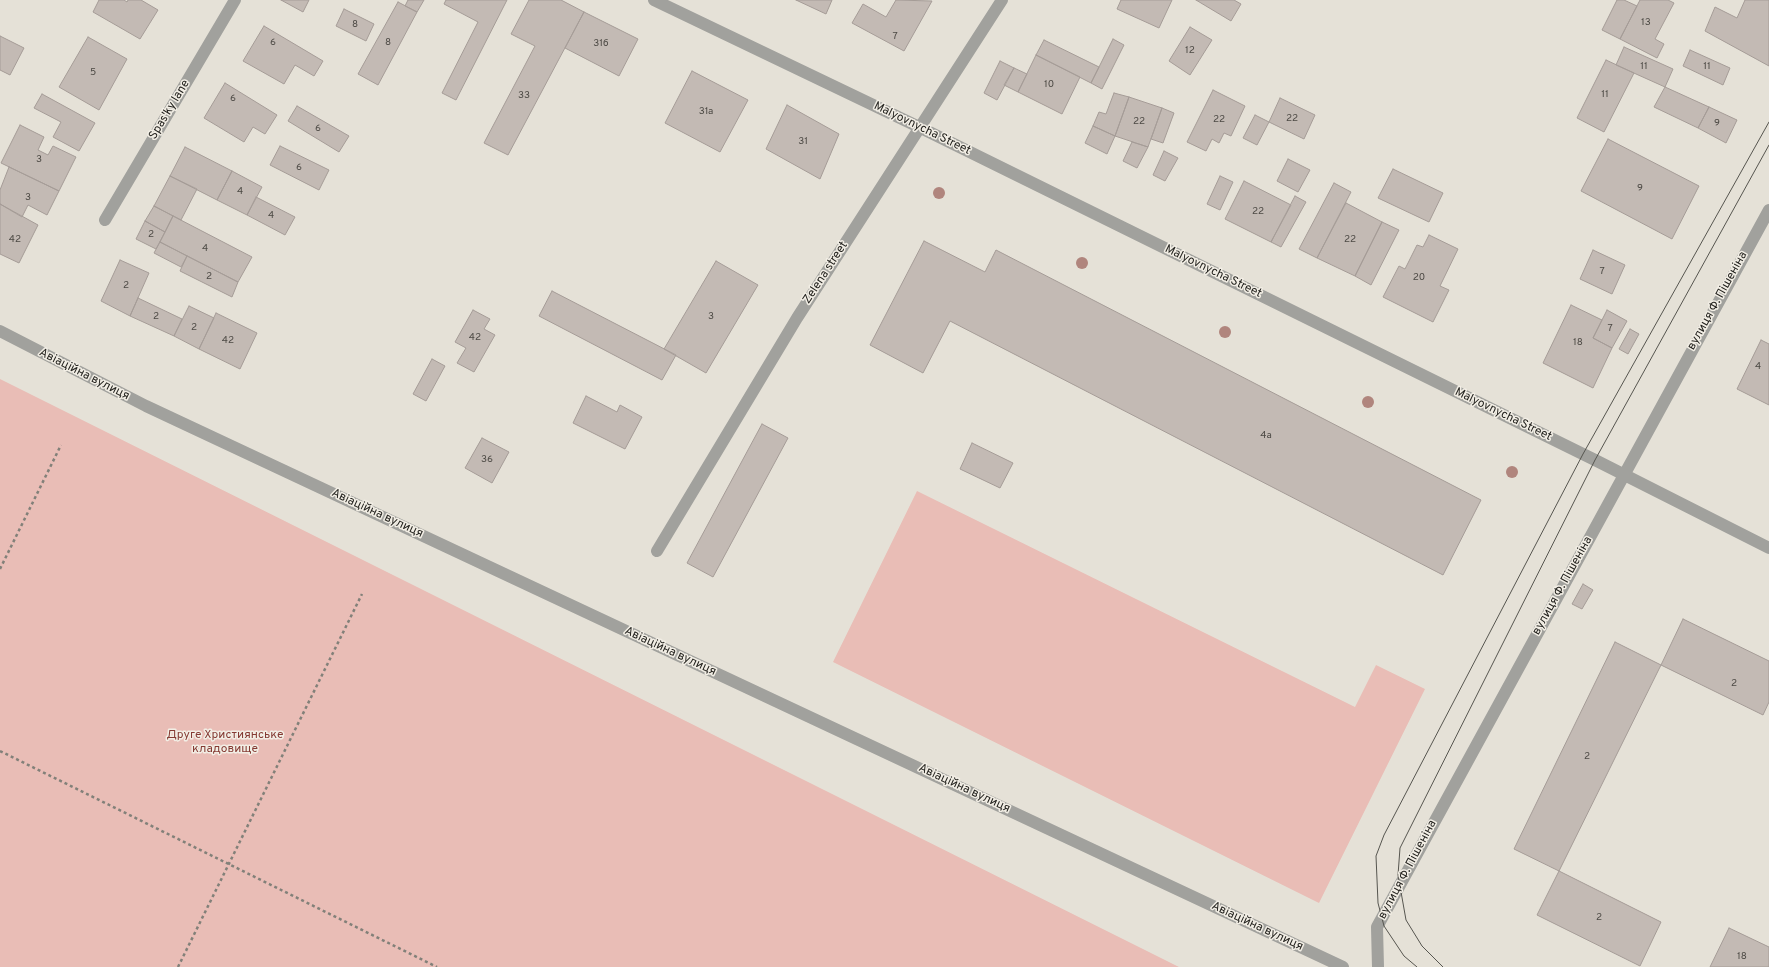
<!DOCTYPE html>
<meta charset="utf-8">
<style>
body{margin:0}
canvas{display:block;background:#e5e1d7}
</style>
<canvas width="1769" height="967"></canvas>
<script>
const context = document.querySelector('canvas').getContext('2d');
context.lineJoin = 'round';
function fillPath(path, color) { context.fillStyle = color; context.fill(path, 'evenodd'); }
const toPath = rows => new Path2D(rows.map(r => 'M' + r).join(''));
function trace(path, color, width, dash) { context.strokeStyle = color; context.lineWidth = width; context.lineCap = dash ? 'butt' : 'round'; context.setLineDash(dash || []); context.stroke(path); }
function drawText(font, color, halo, rows, align = 'center') {
  context.font = font + ' Overpass,sans-serif'; context.lineWidth = 3; context.setLineDash([]); context.textBaseline = 'middle'; context.strokeStyle = halo; context.fillStyle = color; for (const [text, x, y, turn = 0] of rows) {
    context.save(); context.translate(x, y); context.rotate((+turn || 0) * Math.PI / 180); context.textAlign = isNaN(turn) ? turn : align; if (halo) context.strokeText(text, 0, 0); context.fillText(text, 0, 0); context.restore();
  }
}
fillPath(toPath([
 [0,379,1179,967,0,967],
 [917,491,1355,707,1376,665,1425,689,1319,903,833,662]
]), '#e9bdb6');
const building = toPath([
 [99,0,124,0,127,2,128,0,141,0,158,10,140,39,93,12,99,0],
 [281,0,309,0,303,12,281,0],
 [408,0,424,0,417,12,405,6,408,0],
 [446,0,507,0,456,100,442,93,478,22,444,4,446,0],
 [529,0,561,0,584,12,508,155,484,143,535,46,511,34,529,0],
 [796,0,832,0,826,14,796,0],
 [896,0,932,1,904,51,852,23,863,4,886,17,896,0],
 [1121,0,1172,0,1159,28,1117,9,1121,0],
 [1196,0,1234,0,1241,4,1231,21,1196,0],
 [1617,0,1624,0,1637,6,1620,39,1602,30,1617,0],
 [1640,0,1668,0,1674,3,1655,39,1664,44,1657,58,1620,39,1640,0],
 [1745,0,1769,0,1769,66,1705,31,1715,7,1737,18,1745,0],
 [398,2,417,12,378,85,358,74,398,2],
 [344,9,374,24,366,41,336,26,344,9],
 [584,12,638,39,619,76,565,48,584,12],
 [264,26,323,61,314,76,295,65,284,84,243,61,264,26],
 [1190,27,1212,40,1190,75,1169,61,1190,27],
 [0,36,24,48,10,75,0,70,0,36],
 [88,37,127,59,99,110,59,87,88,37],
 [1113,39,1124,45,1102,89,1091,83,1113,39],
 [1044,40,1099,67,1091,83,1036,55,1044,40],
 [1624,47,1673,69,1665,87,1616,65,1624,47],
 [1690,50,1730,68,1723,85,1683,66,1690,50],
 [1036,55,1080,77,1062,114,1018,92,1036,55],
 [1606,60,1634,73,1604,132,1577,118,1606,60],
 [1000,61,1014,68,997,100,984,93,1000,61],
 [1014,68,1027,74,1018,92,1004,85,1014,68],
 [692,71,748,100,720,152,665,123,692,71],
 [225,83,277,115,265,134,253,127,244,142,204,118,225,83],
 [1665,87,1709,107,1698,128,1654,107,1665,87],
 [1213,90,1245,106,1231,136,1224,133,1219,143,1212,139,1206,151,1187,142,1213,90],
 [1114,93,1129,97,1115,136,1093,126,1099,112,1106,114,1114,93],
 [42,94,95,123,79,151,53,137,61,122,34,108,42,94],
 [1129,97,1162,108,1148,147,1115,136,1129,97],
 [1280,98,1315,115,1304,139,1269,122,1280,98],
 [787,105,839,134,820,179,766,149,787,105],
 [297,106,349,136,339,152,288,121,297,106],
 [1709,107,1737,120,1726,143,1698,128,1709,107],
 [1162,108,1174,113,1163,143,1151,139,1162,108],
 [1255,115,1269,122,1257,145,1243,138,1255,115],
 [20,125,44,137,38,150,48,155,53,146,76,157,59,191,1,163,20,125],
 [1093,126,1115,136,1107,154,1085,143,1093,126],
 [1608,139,1699,186,1672,239,1581,191,1608,139],
 [1132,142,1148,147,1137,168,1123,161,1132,142],
 [280,146,329,170,319,190,270,165,280,146],
 [185,147,232,171,217,200,170,176,185,147],
 [1164,151,1178,158,1165,181,1153,175,1164,151],
 [1288,159,1310,170,1298,192,1277,181,1288,159],
 [9,167,59,191,47,215,28,205,22,217,0,204,0,190,9,167],
 [1393,169,1443,193,1429,222,1378,198,1393,169],
 [232,171,262,187,247,215,217,200,232,171],
 [170,176,197,189,181,220,154,206,170,176],
 [1220,176,1233,182,1220,210,1207,204,1220,176],
 [1244,181,1291,205,1271,242,1225,219,1244,181],
 [1334,183,1351,192,1317,258,1299,249,1334,183],
 [1295,196,1306,202,1281,247,1271,242,1295,196],
 [256,197,295,217,285,235,247,215,256,197],
 [1346,203,1382,222,1355,276,1317,258,1346,203],
 [0,204,38,225,19,263,0,254,0,204],
 [154,206,173,216,165,232,145,221,154,206],
 [173,216,252,257,238,282,160,242,173,216],
 [145,221,165,232,156,249,136,239,145,221],
 [1382,222,1399,230,1371,285,1355,276,1382,222],
 [1429,235,1458,249,1440,286,1449,290,1433,322,1383,297,1399,266,1405,269,1417,245,1423,247,1429,235],
 [924,241,985,272,996,250,1481,500,1443,575,950,321,923,373,870,345,924,241],
 [160,242,187,256,181,267,154,253,160,242],
 [1593,250,1625,265,1612,294,1580,279,1593,250],
 [187,256,238,282,232,297,180,271,187,256],
 [120,260,149,273,130,316,101,301,120,260],
 [716,261,758,285,706,373,664,349,716,261],
 [552,291,676,355,662,380,539,316,552,291],
 [138,298,182,319,174,336,130,316,138,298],
 [1571,305,1602,320,1593,338,1612,348,1593,388,1543,363,1571,305],
 [189,306,214,318,199,349,174,336,189,306],
 [473,310,490,319,484,329,495,335,474,372,457,363,466,348,455,342,473,310],
 [1607,310,1627,321,1612,348,1593,338,1607,310],
 [216,313,257,333,240,369,199,349,216,313],
 [1630,329,1639,334,1628,354,1619,349,1630,329],
 [1761,340,1769,344,1769,405,1737,389,1761,340],
 [432,359,445,366,426,401,413,394,432,359],
 [586,396,617,412,620,405,642,417,625,449,573,423,586,396],
 [762,424,788,438,713,577,687,563,762,424],
 [482,438,509,452,492,483,465,468,482,438],
 [972,443,1013,463,1000,488,960,469,972,443],
 [1583,584,1593,590,1582,609,1572,604,1583,584],
 [1683,619,1769,661,1769,702,1763,715,1661,665,1683,619],
 [1615,642,1661,665,1559,871,1514,849,1615,642],
 [1559,871,1661,922,1640,966,1537,915,1559,871],
 [1729,928,1769,947,1769,967,1710,967,1729,928]
]);
fillPath(building, '#c3bab4');
trace(building, '#a59c97', 1);
trace(toPath([
 [0,569,61,445],
 [0,751,437,967],
 [178,967,362,594]
]), '#828079', 2.5, [3, 3]);
trace(toPath([
 [654,0,919,127,1595,460,1769,548],
 [105,220,235,0],
 [0,331,146,406,1343,967],
 [657,551,797,318,1002,0],
 [1378,967,1377,927,1769,210]
]), '#a1a19d', 12);
trace(toPath([
 [1417,967,1404,956,1384,926,1378,903,1376,856,1384,835,1583,454,1769,122],
 [1443,967,1422,946,1406,920,1398,875,1400,848,1595,460,1769,145]
]), '#56554f', 1);
context.fillStyle = '#b0857d';
for (const [x, y] of [
 [939,193],
 [1082,263],
 [1225,332],
 [1368,402],
 [1512,472]
]) { context.beginPath(); context.arc(x, y, 6, 0, 2 * Math.PI); context.fill(); }
drawText('10px', '#4c4944', null, [
 ["13",1646,23],
 ["8",355,25],
 ["7",895,37],
 ["6",273,43],
 ["8",388,43],
 ["31б",601,44],
 ["12",1190,51],
 ["11",1644,67],
 ["11",1707,67],
 ["5",93,73],
 ["10",1049,85],
 ["11",1605,95],
 ["33",524,96],
 ["6",233,99],
 ["31а",706,112],
 ["22",1292,119],
 ["22",1219,120],
 ["22",1139,122],
 ["9",1717,124],
 ["6",318,129],
 ["31",803,142],
 ["3",39,160],
 ["6",299,168],
 ["9",1640,189],
 ["4",240,192],
 ["3",28,198],
 ["22",1258,212],
 ["4",271,216],
 ["2",151,235],
 ["42",15,240],
 ["22",1350,240],
 ["4",205,249],
 ["7",1602,272],
 ["2",209,277],
 ["20",1419,278],
 ["2",126,286],
 ["2",156,317],
 ["3",711,317],
 ["2",194,328],
 ["7",1610,329],
 ["42",475,338],
 ["42",228,341],
 ["18",1578,343],
 ["4",1758,367],
 ["4а",1266,436],
 ["36",487,460],
 ["2",1734,684],
 ["2",1587,757],
 ["2",1599,918],
 ["18",1742,957]
]);
drawText('12px', '#24231f', '#f2eee5', [
 ["Spas'ky lane",170,110,-59],
 ["Malyovnycha Street",922,129,26],
 ["Malyovnycha Street",1213,272,26],
 ["Zelena street",826,273,-57],
 ["вулиця Ф. Пішеніна",1718,301,-61],
 ["Авіаційна вулиця",84,375,27],
 ["Malyovnycha Street",1503,415,26],
 ["Авіаційна вулиця",377,514,25],
 ["вулиця Ф. Пішеніна",1563,586,-61],
 ["Авіаційна вулиця",670,652,25],
 ["Авіаційна вулиця",964,789,25],
 ["вулиця Ф. Пішеніна",1408,870,-62],
 ["Авіаційна вулиця",1257,927,25]
]);
drawText('12px', '#853a33', '#f2eee5', [
 ["Друге Християнське",225,736],
 ["кладовище",225,750]
]);
</script>
